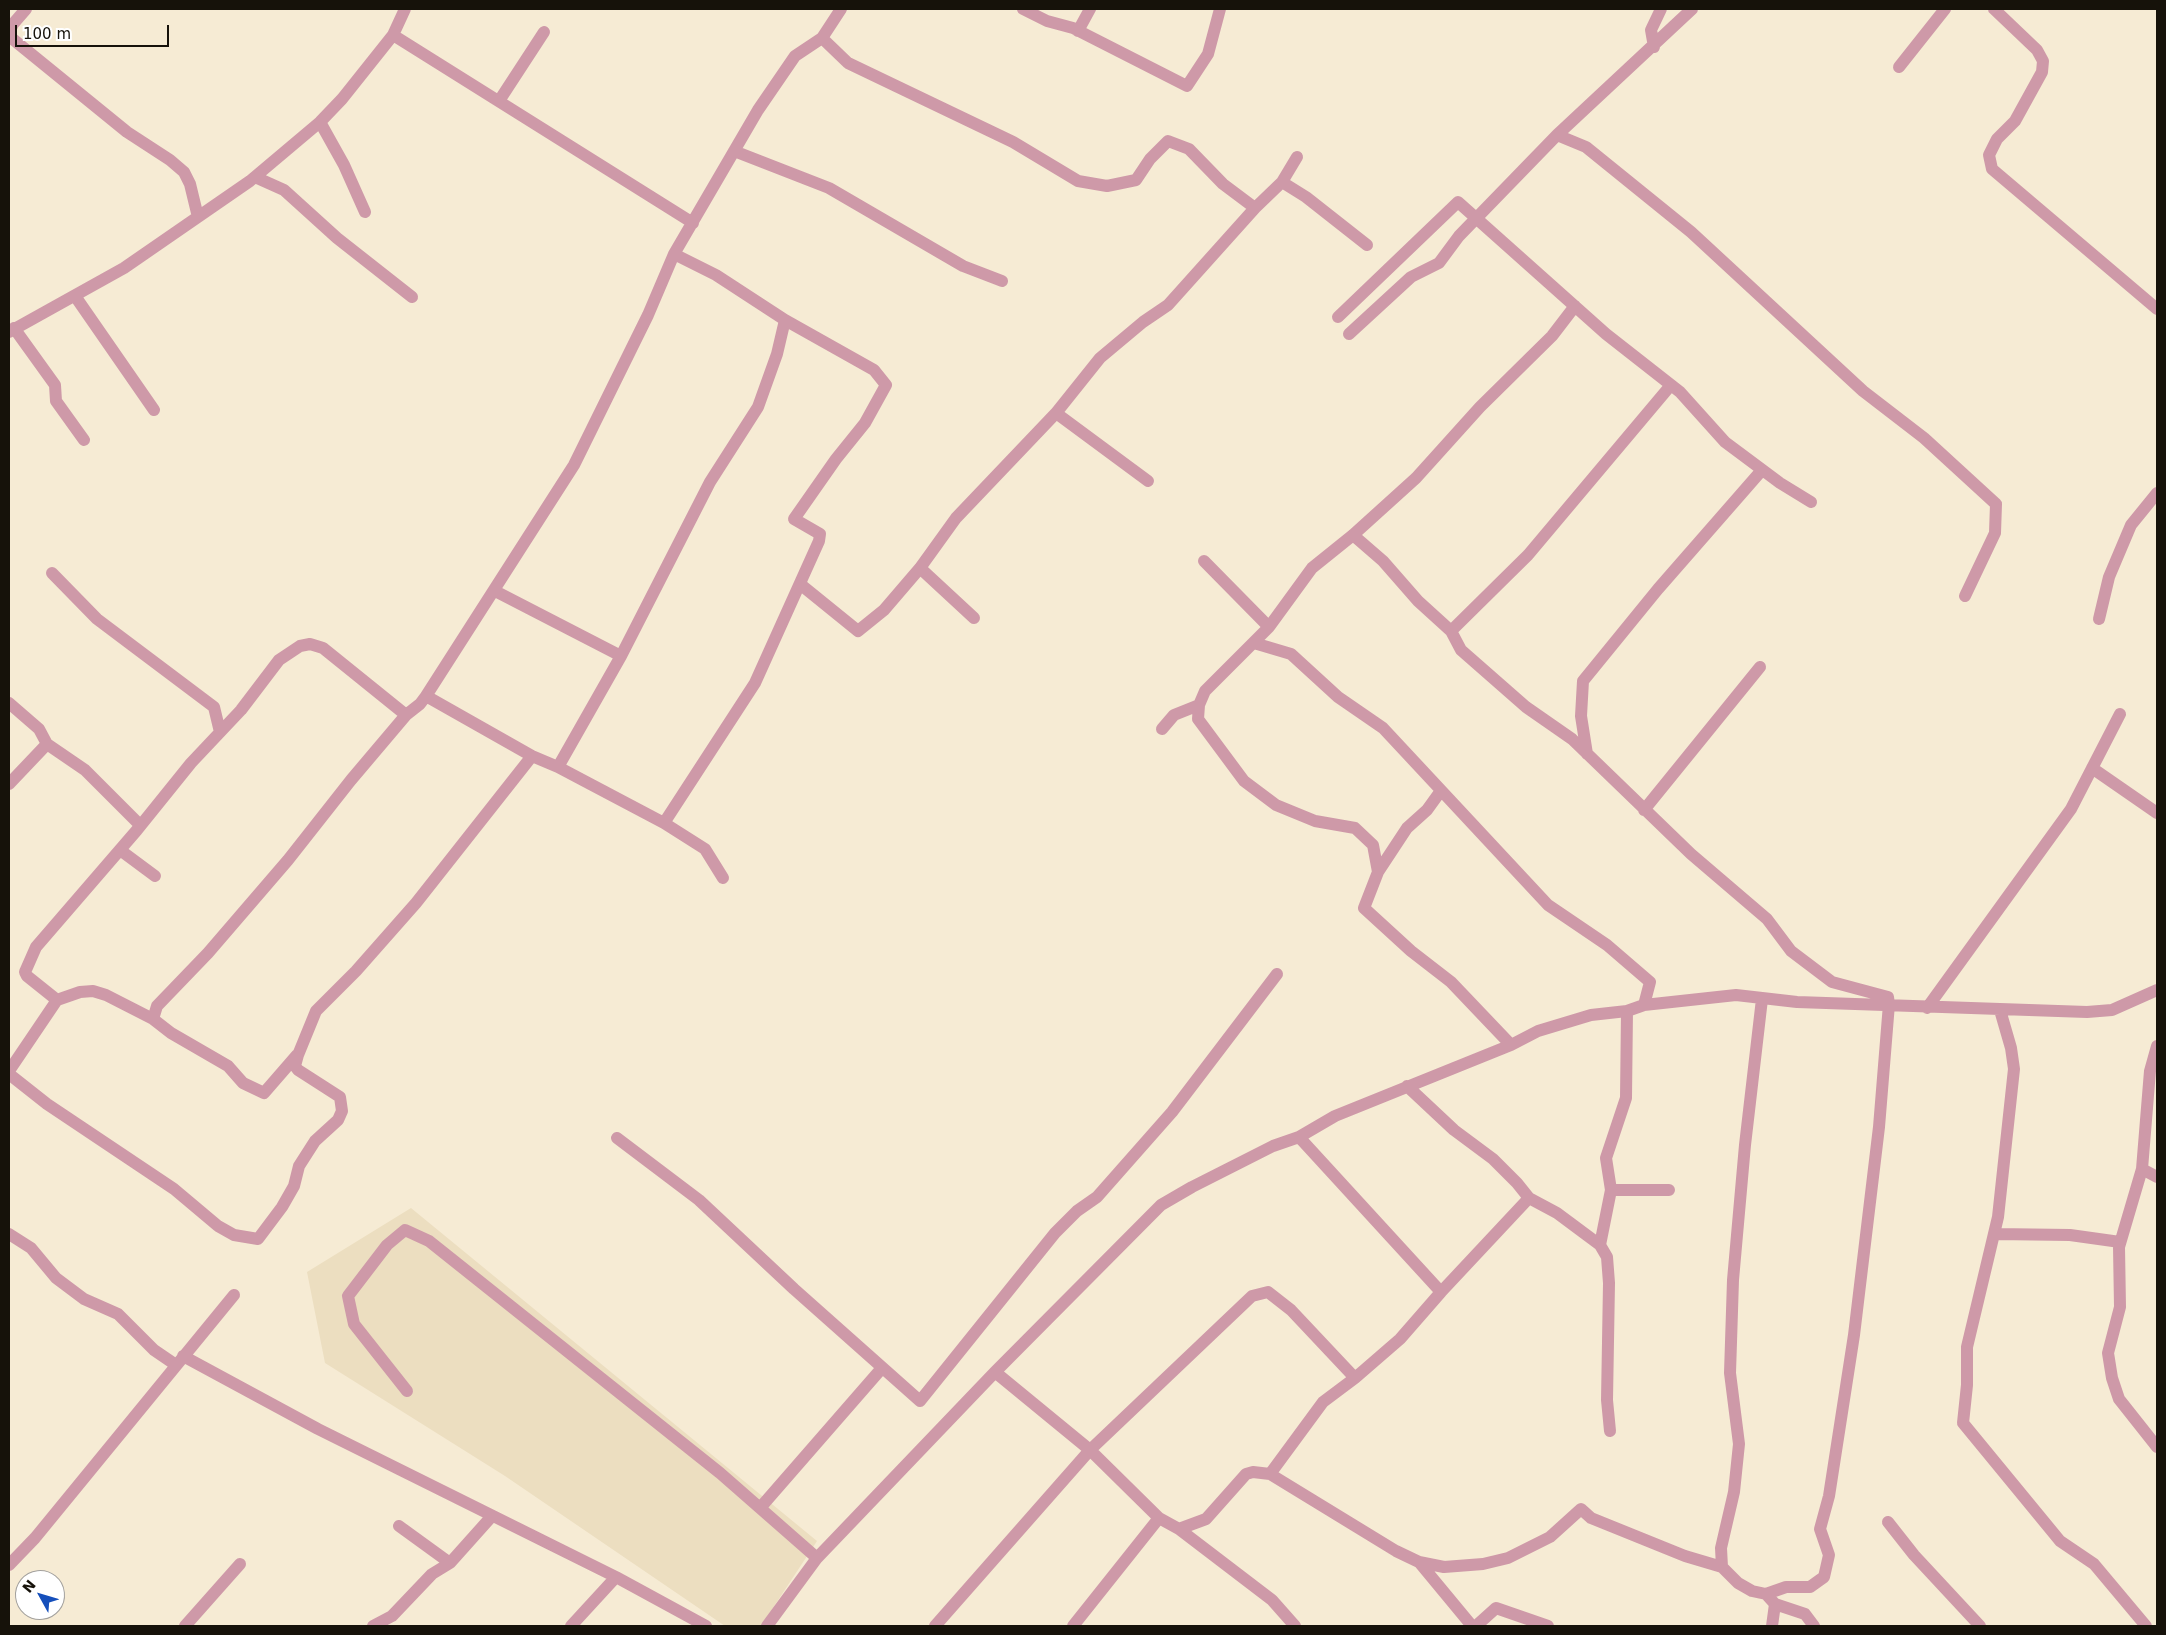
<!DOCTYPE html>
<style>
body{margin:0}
#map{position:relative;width:2166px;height:1635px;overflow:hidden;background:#f6ebd4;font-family:"DejaVu Sans",sans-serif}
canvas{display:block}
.frame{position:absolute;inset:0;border:10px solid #16120a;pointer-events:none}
.north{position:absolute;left:15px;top:1570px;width:50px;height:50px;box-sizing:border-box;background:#fff;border:1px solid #a2a09d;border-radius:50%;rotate:309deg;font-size:14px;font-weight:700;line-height:20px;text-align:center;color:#16120a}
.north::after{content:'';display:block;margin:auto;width:18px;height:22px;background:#154fbb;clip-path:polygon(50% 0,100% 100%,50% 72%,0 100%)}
.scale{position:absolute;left:15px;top:25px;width:154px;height:22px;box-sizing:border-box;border:2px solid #16120a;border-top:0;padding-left:6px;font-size:15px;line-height:18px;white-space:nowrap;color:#16120a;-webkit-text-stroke:4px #fff;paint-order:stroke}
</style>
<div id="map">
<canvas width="2166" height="1635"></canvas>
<div class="frame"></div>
<div class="north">N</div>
<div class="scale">100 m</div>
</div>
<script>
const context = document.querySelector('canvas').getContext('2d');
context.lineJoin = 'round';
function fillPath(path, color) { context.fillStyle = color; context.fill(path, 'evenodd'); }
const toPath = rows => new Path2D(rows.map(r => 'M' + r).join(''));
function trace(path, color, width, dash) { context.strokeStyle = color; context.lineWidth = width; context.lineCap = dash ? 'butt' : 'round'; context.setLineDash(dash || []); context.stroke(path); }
fillPath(toPath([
 [411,1208,817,1541,761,1626,725,1626,505,1476,325,1363,307,1272]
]), '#ecdec0');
trace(toPath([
 [1023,9,1047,21,1073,28,1187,86,1208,54,1220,9],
 [1994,9,2037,50,2043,61,2042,72,2015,121,1997,139,1989,155,1992,169,2157,309],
 [1078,31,1090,9],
 [9,32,13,24,26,9],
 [393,35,693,223],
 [9,36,127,132,170,160,184,172,190,184,198,217],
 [822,38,848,63,1013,142,1078,181,1107,186,1136,180,1150,159,1168,141,1189,149,1223,184,1255,208,1282,182,1306,197,1367,245],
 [1654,47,1651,30,1661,9],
 [1899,67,1945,9],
 [499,101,544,32],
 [320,122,344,165,365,212],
 [1557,135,1586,147,1691,232,1863,391,1924,438,1996,504,1995,533,1965,596],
 [734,151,829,188,963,266,1002,281],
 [255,177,284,190,337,238,412,297],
 [1282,182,1297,157],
 [75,296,154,410],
 [1338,317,1458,202,1606,334,1680,392,1725,442,1780,483,1811,502],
 [14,328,55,385,56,401,84,440],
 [9,332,124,268,250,181,320,122,342,99,393,35,405,9],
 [1349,334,1411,277,1439,263,1459,236,1557,135,1692,9],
 [1056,413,1100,358,1143,322,1168,305,1255,208],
 [1353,535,1383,561,1418,601,1451,631,1461,650,1526,707,1572,739,1691,854,1767,919,1791,951,1832,982,1888,997,1889,1004,1879,1127,1854,1335,1829,1496,1820,1529,1829,1555,1824,1577,1810,1587,1786,1587,1766,1594],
 [1204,561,1269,627],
 [920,568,974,618],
 [52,573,97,619,214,707,220,732],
 [800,584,858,631,884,610,920,568,956,518,1056,413,1148,481],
 [495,591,621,656],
 [2099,619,2109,577,2131,525,2157,493],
 [1451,631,1528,555,1671,385],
 [1254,643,1291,654,1338,697,1383,728,1548,905,1607,945,1650,982,1644,1005],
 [426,696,574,465,648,315,674,254,758,110,795,56,822,38,841,9],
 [9,703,39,729,47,744,85,770,139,824,138,829],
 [1162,729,1174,715,1199,705],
 [1587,754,1581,716,1583,681,1658,589,1762,470],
 [558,767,621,656,710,482,758,407,777,354,785,320,716,275,674,254],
 [2092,768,2157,813],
 [9,784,47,744],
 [1644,810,1760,667],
 [664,823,755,683,819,541,820,534,794,519,836,459,865,423,886,385,874,370,785,320],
 [120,850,155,876],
 [1378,872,1407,828,1427,810,1440,792],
 [57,1000,27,976,25,972,36,947,137,830,191,763,241,710,279,660,300,646,310,644,323,648,406,715],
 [1927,1008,2071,809,2120,714],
 [2000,1010,2011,1048,2014,1069,1998,1217,1967,1347,1967,1385,1963,1423,2060,1541,2094,1564,2146,1626],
 [153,1019,157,1006,208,953,288,860,351,780,406,715,420,704,426,696,532,756,558,767,664,823,705,849,723,878],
 [1511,1045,1451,982,1411,951,1364,908,1378,872,1373,845,1355,828,1315,821,1276,805,1244,781,1198,719,1199,705,1205,691,1269,627,1312,568,1353,535,1416,478,1480,407,1552,336,1575,306],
 [2157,1046,2150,1071,2142,1169,2119,1247,2120,1307,2108,1353,2112,1378,2119,1399,2157,1447],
 [9,1071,57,1000,80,992,93,991,106,995,153,1019,171,1033,228,1066,243,1083,264,1093,297,1055],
 [9,1074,47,1104,174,1189,218,1226,234,1235,258,1239,282,1207,294,1186,299,1166,315,1141,338,1120,342,1111,340,1097,298,1070,295,1066,298,1055,316,1011,356,971,416,903,532,756],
 [1407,1086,1454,1130,1493,1159,1517,1183,1529,1198,1557,1213,1600,1245,1607,1257,1609,1283,1607,1400,1610,1431],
 [1299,1137,1441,1292,1529,1198],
 [617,1138,699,1200,794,1289,920,1401,1055,1233,1077,1211,1097,1197,1172,1112,1277,974],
 [2142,1169,2157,1177],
 [1611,1190,1669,1190],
 [9,1234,31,1248,56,1278,84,1299,118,1314,154,1350,176,1365],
 [1995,1234,2070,1235,2120,1242],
 [1600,1245,1611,1190,1606,1158,1626,1098,1627,1011],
 [1441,1292,1400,1339,1355,1378,1323,1402,1270,1474,1396,1551,1419,1562,1444,1567,1483,1564,1508,1558,1550,1537,1581,1509,1591,1518,1685,1556,1722,1567,1738,1583,1752,1591,1766,1594,1775,1604,1805,1614,1814,1626],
 [183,1356,318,1429,616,1577,706,1626],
 [995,1372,1090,1450,1159,1518,1179,1529,1206,1519,1246,1474,1253,1472,1270,1474],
 [407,1391,354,1324,348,1296,387,1245,405,1230,429,1241,720,1473,817,1558],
 [760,1508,882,1368],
 [1888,1522,1914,1555,1980,1626],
 [399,1526,450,1563],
 [1179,1529,1272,1600,1295,1626],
 [1419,1562,1472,1626],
 [9,1565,35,1538,234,1295],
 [1722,1567,1721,1548,1734,1492,1739,1444,1730,1373,1733,1280,1745,1145,1762,999],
 [185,1626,240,1564],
 [373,1626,392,1616,432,1574,450,1563,492,1516],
 [571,1626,616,1577],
 [767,1626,817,1558,995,1372,1161,1205,1192,1187,1273,1146,1299,1137,1335,1116,1511,1045,1538,1031,1591,1015,1627,1011,1644,1005,1736,995,1797,1002,2087,1012,2112,1010,2157,990],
 [935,1626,1090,1450,1252,1296,1268,1292,1291,1310,1355,1378],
 [1073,1626,1159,1518],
 [1476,1626,1496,1608,1548,1626],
 [1772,1626,1775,1604]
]), '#ce99a8', 12);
</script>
